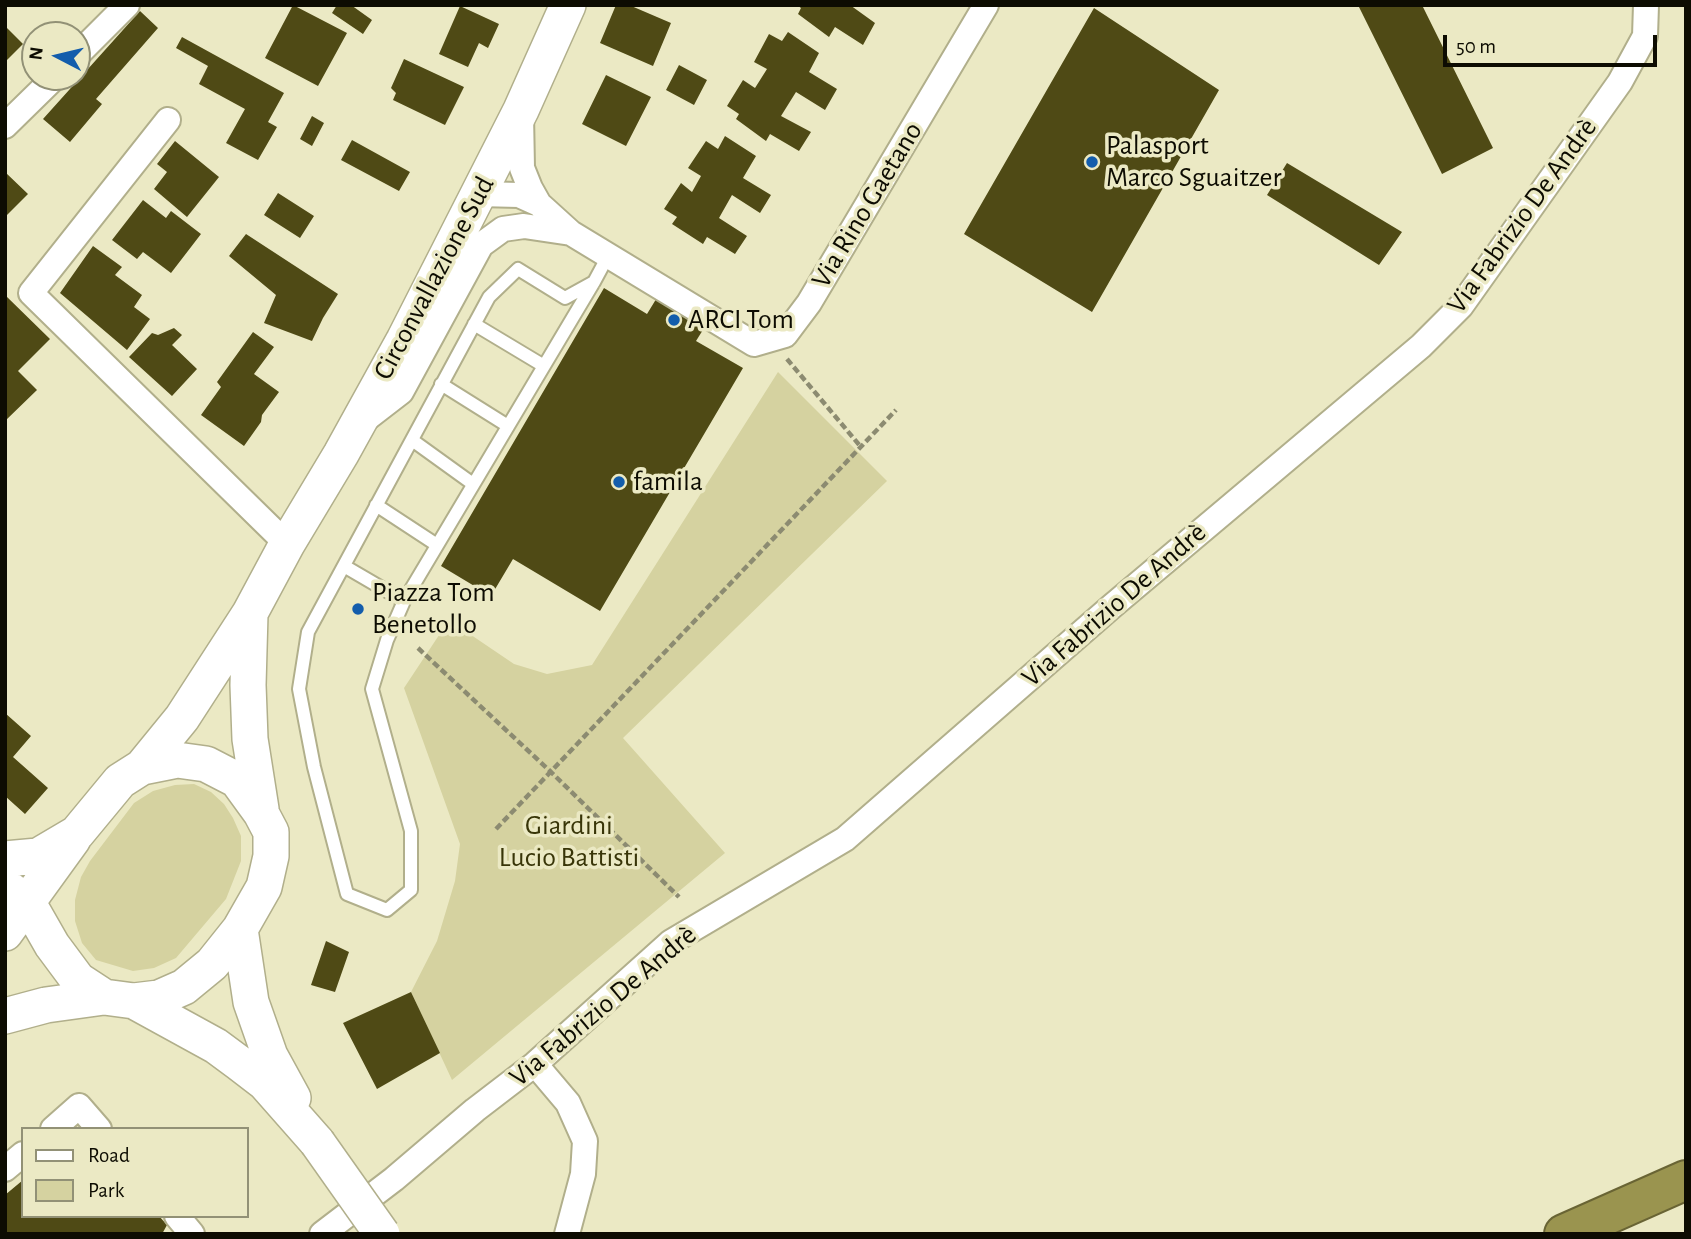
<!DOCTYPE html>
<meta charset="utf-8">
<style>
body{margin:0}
#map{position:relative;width:1691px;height:1239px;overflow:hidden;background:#ebe9c4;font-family:"Alegreya Sans",sans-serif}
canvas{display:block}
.frame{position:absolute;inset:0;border:7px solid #0d0c02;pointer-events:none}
.legend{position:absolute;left:21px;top:1127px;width:228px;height:91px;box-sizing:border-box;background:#ebe9c4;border:2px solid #929176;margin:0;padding:9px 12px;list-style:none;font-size:21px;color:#0d0c02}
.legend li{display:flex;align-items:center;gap:14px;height:35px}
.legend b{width:35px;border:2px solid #929176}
.north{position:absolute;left:21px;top:21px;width:70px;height:70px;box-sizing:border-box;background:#ebe9c4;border:2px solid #929176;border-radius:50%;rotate:277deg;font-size:19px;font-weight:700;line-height:28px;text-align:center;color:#0d0c02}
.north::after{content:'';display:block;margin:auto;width:24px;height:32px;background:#135dac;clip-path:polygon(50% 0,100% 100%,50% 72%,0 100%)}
.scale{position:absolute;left:1443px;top:35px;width:214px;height:32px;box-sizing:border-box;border:4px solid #0d0c02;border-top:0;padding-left:9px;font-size:21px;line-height:24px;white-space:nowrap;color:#0d0c02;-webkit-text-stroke:5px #ebe9c4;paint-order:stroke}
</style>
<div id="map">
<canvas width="1691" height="1239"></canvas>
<div class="frame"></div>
<ul class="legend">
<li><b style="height:9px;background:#fff"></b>Road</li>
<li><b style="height:19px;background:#d5d2a0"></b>Park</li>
</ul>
<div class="north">N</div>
<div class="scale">50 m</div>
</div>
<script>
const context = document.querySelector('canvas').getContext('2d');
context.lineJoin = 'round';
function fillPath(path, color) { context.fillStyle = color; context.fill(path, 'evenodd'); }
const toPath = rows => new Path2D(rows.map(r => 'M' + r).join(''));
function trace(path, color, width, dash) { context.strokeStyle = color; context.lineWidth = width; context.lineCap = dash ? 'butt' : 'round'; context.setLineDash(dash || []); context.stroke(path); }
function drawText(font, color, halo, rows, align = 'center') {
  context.font = font + ' "Alegreya Sans",sans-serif'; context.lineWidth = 7; context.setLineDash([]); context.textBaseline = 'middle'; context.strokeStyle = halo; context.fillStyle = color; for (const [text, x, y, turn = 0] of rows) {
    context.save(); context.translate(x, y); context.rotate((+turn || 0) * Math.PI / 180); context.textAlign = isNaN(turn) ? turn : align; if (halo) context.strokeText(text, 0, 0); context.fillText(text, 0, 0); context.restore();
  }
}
fillPath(toPath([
 [778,372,887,481,623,738,725,853,452,1080,411,992,437,941,455,881,460,844,404,688,449,620,514,664,547,674,592,665],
 [194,784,211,792,224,804,233,818,241,836,241,861,226,899,176,958,154,968,133,971,96,960,82,943,75,921,75,900,81,877,90,861,134,803,153,791,175,785]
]), '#d5d2a0');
fillPath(toPath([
 [293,5,347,33,318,86,265,58],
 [337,5,351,5,372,20,363,34,332,13],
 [616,5,629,5,671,23,653,66,600,43],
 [797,5,850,5,875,23,863,45,835,27,829,37,798,14,801,8],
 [1358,5,1422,5,1493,148,1442,174],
 [460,6,499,24,488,48,479,43,468,67,439,54],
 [1094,8,1219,90,1092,312,964,234],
 [140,11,158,28,96,99,102,104,70,142,43,119],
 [5,26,23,44,5,62],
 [788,32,819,53,809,72,837,89,825,110,796,92,781,116,811,132,799,151,770,134,766,141,736,119,739,114,727,106,743,80,755,88,767,69,754,62,769,34,782,41],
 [182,37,284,93,268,122,277,127,258,160,226,143,245,109,199,84,208,66,176,48],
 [404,59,464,87,445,125,393,100,396,93,391,88],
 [679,65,707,80,694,105,666,90],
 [606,75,651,97,626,146,582,124],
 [312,116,324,123,312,146,300,139],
 [725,136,756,156,743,178,771,195,760,213,732,195,719,218,747,236,735,254,707,237,703,244,672,224,677,217,664,209,681,183,692,192,701,176,688,168,706,141,718,149],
 [352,140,410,172,399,191,341,160],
 [175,141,219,177,187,217,154,189,167,172,157,164],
 [1287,163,1402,232,1379,265,1267,195],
 [5,172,28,194,5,217],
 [278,193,314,216,300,238,264,215],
 [143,200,166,218,171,211,201,234,171,273,143,252,137,259,112,240],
 [246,234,338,294,323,318,312,341,264,323,276,295,229,256],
 [93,246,122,267,115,275,142,295,134,307,150,319,127,350,60,293],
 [604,288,647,314,658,296,706,325,696,341,743,368,600,611,513,559,491,596,441,566],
 [5,295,50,339,18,371,37,390,5,421],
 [174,328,182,335,172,345,197,369,172,396,129,357,152,333,158,335],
 [253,332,274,347,254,374,279,392,262,415,261,422,244,446,201,415,221,387,217,382],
 [5,713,31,736,13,757,48,788,25,814,5,796],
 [326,941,349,952,335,992,311,985],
 [411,992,440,1053,377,1089,343,1023],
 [23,1180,23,1216,159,1216,167,1225,162,1234,5,1234,5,1195]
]), '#4f4a15');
const lane = toPath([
 [594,282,565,298,518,269,489,297,308,632,299,689,314,767,347,894,387,910,411,890,411,831,372,689,387,640,404,601,594,282,608,256],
 [474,324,544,366],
 [441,384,508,426],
 [412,440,473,484],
 [376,505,437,545],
 [344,566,404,601]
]);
const street = toPath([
 [77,55,127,5],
 [521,114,522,168,530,188,539,204,571,233,754,344,785,335,809,303,986,5],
 [168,120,31,293,287,544],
 [5,126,55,77],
 [478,194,519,195,539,204],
 [366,419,401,392,481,245,503,229,524,226,571,233],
 [535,1064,568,1103,585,1141,583,1174,567,1234],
 [53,1129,79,1106,99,1129],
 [5,1169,23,1154],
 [177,1216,192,1234],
 [322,1234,394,1179,475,1110,535,1064,671,942,845,839,1111,607,1421,346,1461,306,1620,82,1645,36,1646,5]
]);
const secondary = toPath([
 [250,614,248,685,250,739,261,809],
 [5,859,38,856,77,833,120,781,142,767,182,718,250,613,287,544,341,454,404,340,521,110,568,5],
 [5,886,28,903,52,945,78,980,104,997],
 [240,929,251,1002,270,1056,293,1098],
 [5,933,73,839],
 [134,1001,216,1046,239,1063,265,1083,317,1142],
 [5,1016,46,1005,104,997,134,1001,159,998,184,987,212,964,240,929,264,887,271,856,271,832,261,813,237,780,206,764,177,760,142,767]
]);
const highway = toPath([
 [1564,1234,1686,1180]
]);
trace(lane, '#b1af8b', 16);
trace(street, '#b1af8b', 28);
trace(secondary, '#b1af8b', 38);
trace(highway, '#696434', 42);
trace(toPath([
 [787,359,861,447],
 [418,648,551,772,679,897],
 [496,829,896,410]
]), '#8c8b71', 4.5, [7, 3.5]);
trace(lane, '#fff', 12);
trace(street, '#fff', 24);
trace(secondary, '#fff', 35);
trace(highway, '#9a944f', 38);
const secondaryBridge = toPath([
 [317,1142,382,1234]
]);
trace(secondaryBridge, '#b1af8b', 38, []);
trace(secondaryBridge, '#fff', 35);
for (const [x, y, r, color] of [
 [1092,162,7,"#135dac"],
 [674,320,7,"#135dac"],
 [619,482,7,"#135dac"],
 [358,609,7,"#135dac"]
]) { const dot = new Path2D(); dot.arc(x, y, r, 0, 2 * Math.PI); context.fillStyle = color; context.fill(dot); trace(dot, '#ebe9c4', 2.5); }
drawText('28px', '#0d0c02', '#ebe9c4', [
 ["Palasport",1106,146],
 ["Marco Sguaitzer",1106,178],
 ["ARCI Tom",688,320],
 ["famila",633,482],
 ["Piazza Tom",372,593],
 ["Benetollo",372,625]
], 'left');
drawText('28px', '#0d0c02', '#ebe9c4', [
 ["Via Rino Gaetano",867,205,-59],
 ["Via Fabrizio De Andrè",1522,216,-54],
 ["Circonvallazione Sud",434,278,-62],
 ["Via Fabrizio De Andrè",1114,605,-41],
 ["Via Fabrizio De Andrè",603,1006,-40]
]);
drawText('28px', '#383508', '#ebe9c4', [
 ["Giardini",569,826],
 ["Lucio Battisti",569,858]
]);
</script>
